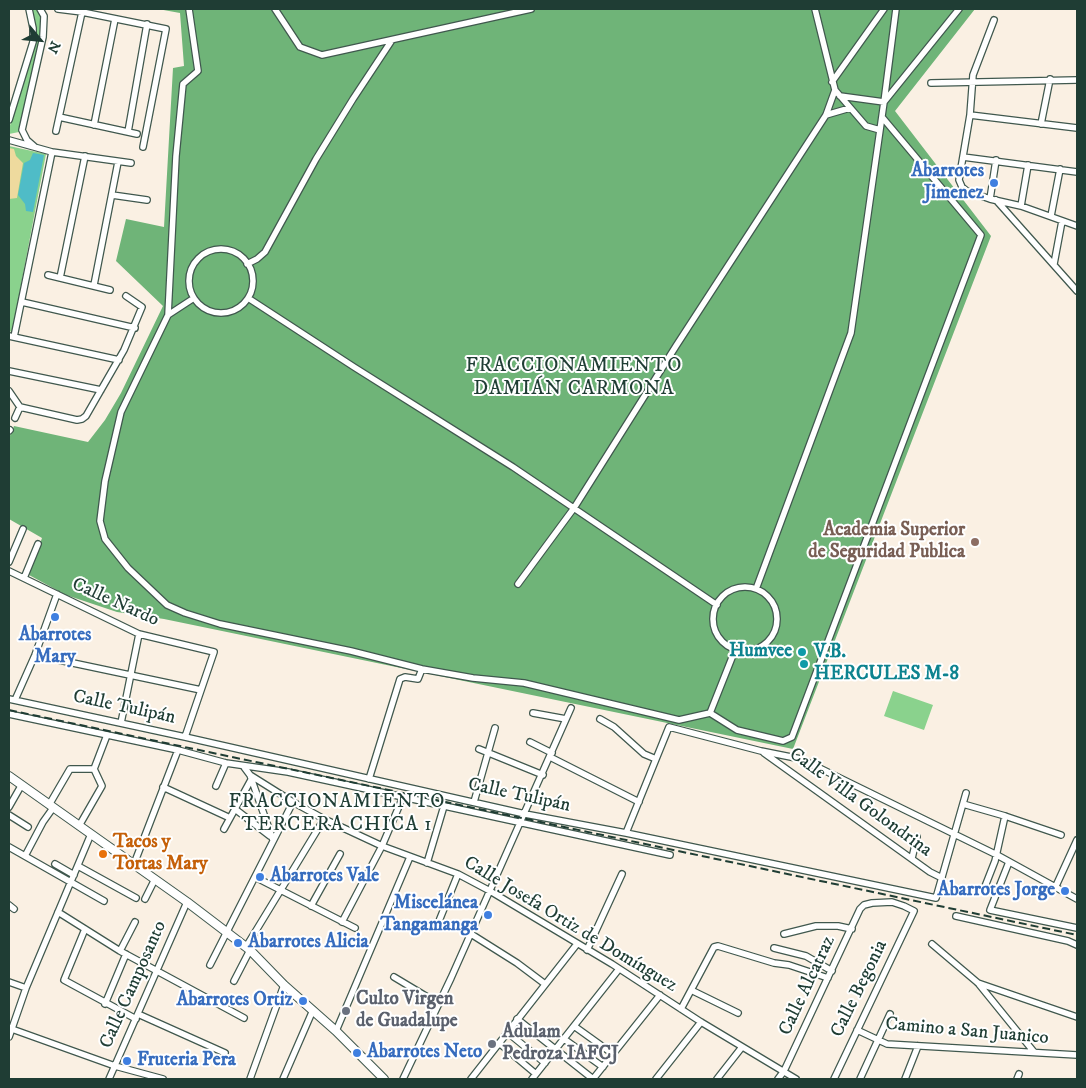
<!DOCTYPE html>
<meta charset="utf-8">
<style>
body{margin:0}
#map{position:relative;width:1086px;height:1088px;overflow:hidden;background:#faf0e3;font-family:"IM FELL DW Pica",serif}
canvas{display:block}
.frame{position:absolute;inset:0;border:10px solid #1f3d34;pointer-events:none}
.north{position:absolute;left:15px;top:15px;width:50px;height:50px;-webkit-text-stroke:4px #fff;paint-order:stroke;rotate:118deg;font-size:14px;font-weight:700;line-height:20px;text-align:center;color:#1f3d34}
.north::after{content:'';display:block;margin:auto;width:18px;height:22px;background:#1f3d34;clip-path:polygon(50% 0,100% 100%,50% 72%,0 100%)}
</style>
<div id="map">
<canvas width="1086" height="1088"></canvas>
<div class="frame"></div>
<div class="north">N</div>
</div>
<script>
const context = document.querySelector('canvas').getContext('2d');
context.lineJoin = 'round';
function fillPath(path, color) { context.fillStyle = color; context.fill(path, 'evenodd'); }
const toPath = rows => new Path2D(rows.map(r => 'M' + r).join(''));
function trace(path, color, width, dash) { context.strokeStyle = color; context.lineWidth = width; context.lineCap = dash ? 'butt' : 'round'; context.setLineDash(dash || []); context.stroke(path); }
function drawText(font, color, halo, rows, align = 'center') {
  context.font = font + ' "IM FELL DW Pica",serif'; context.lineWidth = 4; context.setLineDash([]); context.textBaseline = 'middle'; context.strokeStyle = halo; context.fillStyle = color; for (const [text, x, y, turn = 0] of rows) {
    context.save(); context.translate(x, y); context.rotate((+turn || 0) * Math.PI / 180); context.textAlign = isNaN(turn) ? turn : align; if (halo) context.strokeText(text, 0, 0); context.fillText(text, 0, 0); context.restore();
  }
}
fillPath(toPath([
 [31,9,39,9,42,17,41,40,19,132,9,134,9,129,35,38],
 [9,146,46,154,12,332,9,331],
 [893,691,933,705,924,730,884,716]
]), '#8ad28d');
fillPath(toPath([
 [158,9,975,9,895,111,991,236,793,749,164,619,117,612,66,595,29,575,42,538,9,519,9,438,14,426,88,442,105,420,121,393,163,306,116,261,126,219,164,227,173,68,184,66,180,13]
]), '#6fb478');
fillPath(toPath([
 [9,148,14,149,16,156,23,163,17,198,9,199]
]), '#eeda9e');
fillPath(toPath([
 [33,153,44,155,33,212,26,211,25,204,18,195,24,163,30,160]
]), '#4fbcc7');
const minor = toPath([
 [58,9,82,12,166,29,143,147],
 [275,9,300,47,322,55,531,9],
 [815,9,835,90,866,126,880,130],
 [994,20,973,75,970,115,959,180,962,187,967,191,990,199,1021,206,1077,226],
 [832,82,884,9],
 [931,83,1077,80],
 [840,96,884,102,896,9],
 [826,115,850,108],
 [970,115,1077,128],
 [59,117,137,134],
 [9,120,33,42,33,28,29,9],
 [1041,124,1050,79],
 [94,125,115,19],
 [56,131,82,12],
 [128,132,147,24],
 [9,140,52,152,131,163],
 [35,147,27,140,22,130,43,37,44,16,40,9],
 [963,157,1077,172],
 [112,195,147,200],
 [990,199,996,160],
 [996,200,1077,291],
 [1021,206,1028,165],
 [1051,216,1060,169],
 '189 281a32 32 0 1 1 64 0a32 32 0 1 1-64 0Z',
 [247,264,257,259,265,252,316,159,353,99,392,40],
 [1054,264,1062,221],
 [48,275,110,290],
 [60,278,85,156],
 [94,285,118,162],
 [194,298,168,315,121,412,105,481,100,521,105,539,128,568,167,605,185,613,220,624,351,651,422,669,473,678,524,683,679,720,710,713],
 [248,298,354,367,513,467,717,605],
 [22,302,135,328],
 [168,315,176,156,183,84,198,71,189,9],
 [9,336,119,360],
 [14,337,52,152],
 [9,371,101,390],
 [9,391,20,407,77,420,82,419,86,416,124,350,142,307,126,296],
 [15,418,20,407],
 [9,431,10,430],
 [9,562,23,529],
 [9,571,139,634,214,652,185,737],
 [24,578,38,544],
 [518,584,574,508,676,346,826,115,835,90],
 '713 619a32 32 0 1 1 64 0a32 32 0 1 1-64 0Z',
 [756,589,851,333,884,102,959,9],
 [735,650,710,713,737,730,783,741,792,737,981,235,882,117],
 [35,655,201,690],
 [9,699,185,737,525,814,626,833,936,898,966,793],
 [15,700,35,655,57,594],
 [533,713,566,719],
 [9,714,178,750,226,763,288,772,670,855],
 [600,719,614,727,644,754,656,759],
 [121,723,139,634],
 [530,742,552,753],
 [479,749,543,775],
 [764,753,930,872,942,878],
 [550,757,639,802],
 [244,767,250,775,293,802,324,819,382,846,458,874,490,891,612,964,701,1022,796,1079],
 [250,775,273,840],
 [369,779,400,679,405,677,418,679,422,669],
 [216,786,226,763],
 [163,787,230,818],
 [474,802,495,728],
 [963,804,1005,816,1061,835],
 [49,805,70,769,94,769],
 [9,807,21,786],
 [235,809,270,836],
 [9,815,28,827],
 [79,826,102,786,94,769,107,735],
 [224,829,252,778],
 [626,833,669,727,761,751,801,759,997,855,1077,899],
 [9,847,104,901],
 [25,856,43,822,53,808],
 [912,858,917,837],
 [1009,862,990,910,1077,928],
 [427,863,444,806],
 [55,864,74,875],
 [134,864,178,750],
 [78,866,136,898],
 [255,877,355,928],
 [1055,888,1077,840],
 [984,889,995,861,1005,816],
 [145,899,155,879],
 [9,905,14,909],
 [311,906,340,854],
 [58,912,120,951,244,1018],
 [956,916,1068,941,1077,945],
 [342,922,382,846,403,797],
 [437,926,458,874],
 [85,929,64,980,136,1019],
 [471,934,517,963,545,984],
 [784,934,816,926,838,926,852,929],
 [932,944,978,983,1034,1052],
 [246,947,324,819],
 [774,948,806,956,832,971],
 [587,950,622,874],
 [120,951,135,922],
 [210,965,293,802],
 [394,977,439,1004],
 [234,981,250,950],
 [9,982,26,988],
 [978,983,1077,1017],
 [691,990,738,1013],
 [105,1004,126,954],
 [681,1009,714,947,718,946,774,963,789,965,828,978],
 [138,1014,225,1053],
 [517,1019,593,1079],
 [574,1026,613,1054],
 [9,1028,115,1066,163,1079],
 [857,1030,887,1044,1077,1055],
 [336,1031,410,857],
 [507,1032,545,1063],
 [9,1037,26,988,91,834],
 [564,1039,603,1067],
 [499,1043,536,1074],
 [109,1079,187,902],
 [250,1079,284,985],
 [283,1079,313,1010],
 [403,1079,451,978,571,708],
 [471,1079,577,944],
 [532,1079,619,969],
 [593,1079,660,995],
 [656,1079,701,1022],
 [717,1079,742,1047],
 [778,1079,784,1071,860,909,864,905,872,903,892,902,904,906,914,911,834,1079],
 [860,1079,890,1014],
 [905,1079,918,1046],
 [1017,1079,1019,1074]
]);
const secondary = toPath([
 [9,776,187,902,250,950,284,985,336,1031,384,1079]
]);
trace(minor, '#40584e', 8);
trace(secondary, '#40584e', 10);
trace(minor, '#fff', 5.5);
trace(secondary, '#fff', 8);
trace(toPath([
 [9,710,1077,935]
]), '#1f3d34', 2, [8, 4]);
for (const [x, y, r, color] of [
 [994,183,5,"#3f7fe0"],
 [975,542,5,"#8d6e63"],
 [55,617,5,"#3f7fe0"],
 [802,652,5,"#0f9aa8"],
 [804,664,5,"#0f9aa8"],
 [103,854,5,"#e8710a"],
 [260,877,5,"#3f7fe0"],
 [1065,891,5,"#3f7fe0"],
 [488,915,5,"#3f7fe0"],
 [238,943,5,"#3f7fe0"],
 [303,1001,5,"#3f7fe0"],
 [346,1011,5,"#6b7280"],
 [492,1044,5,"#6b7280"],
 [357,1053,5,"#3f7fe0"],
 [127,1061,5,"#3f7fe0"]
]) { const dot = new Path2D(); dot.arc(x, y, r, 0, 2 * Math.PI); context.fillStyle = color; context.fill(dot); trace(dot, '#fff', 2); }
drawText('bold 19px', '#366cbe', '#fff', [
 ["Abarrotes",984,172],
 ["Jimenez",984,194],
 ["Abarrotes",55,636,"center"],
 ["Mary",55,658,"center"],
 ["Abarrotes Vale",270,877,"left"],
 ["Abarrotes Jorge",1055,891],
 ["Miscelánea",478,904],
 ["Tangamanga",478,926],
 ["Abarrotes Alicia",248,943,"left"],
 ["Abarrotes Ortiz",293,1001],
 ["Abarrotes Neto",367,1053,"left"],
 ["Fruteria Pera",137,1061,"left"]
], 'right');
drawText('bold 19px', '#785e54', '#fff', [
 ["Academia Superior",965,531],
 ["de Seguridad Publica",965,553]
], 'right');
drawText('19px', '#1f3d34', '#fff', [
 ["Calle Nardo",115,603,24],
 ["Calle Tulipán",124,708,12],
 ["Calle Tulipán",519,796,12],
 ["Calle Villa Golondrina",860,803,36],
 ["Calle Josefa Ortiz de Domínguez",570,925,31],
 ["Calle Camposanto",134,985,-66],
 ["Calle Alcatraz",808,986,-65],
 ["Calle Begonia",860,989,-64],
 ["Camino a San Juanico",967,1032,5]
]);
drawText('bold 19px', '#0d838f', '#fff', [
 ["Humvee",792,652],
 ["V.B.",814,653,"left"],
 ["HERCULES M-8",814,675,"left"]
], 'right');
drawText('bold 19px', '#c56008', '#fff', [
 ["Tacos y",113,843],
 ["Tortas Mary",113,865]
], 'left');
drawText('bold 19px', '#5b616d', '#fff', [
 ["Culto Virgen",356,1000],
 ["de Guadalupe",356,1022],
 ["Adulam",502,1033],
 ["Pedroza IAFCJ",502,1055]
], 'left');
context.letterSpacing = '1px';
drawText('20px', '#1f3d34', '#fff', [
 ["FRACCIONAMIENTO",574,367],
 ["DAMIÁN CARMONA",574,390],
 ["FRACCIONAMIENTO",337,803],
 ["TERCERA CHICA 1",337,826]
]);
context.letterSpacing = '0px';
</script>
